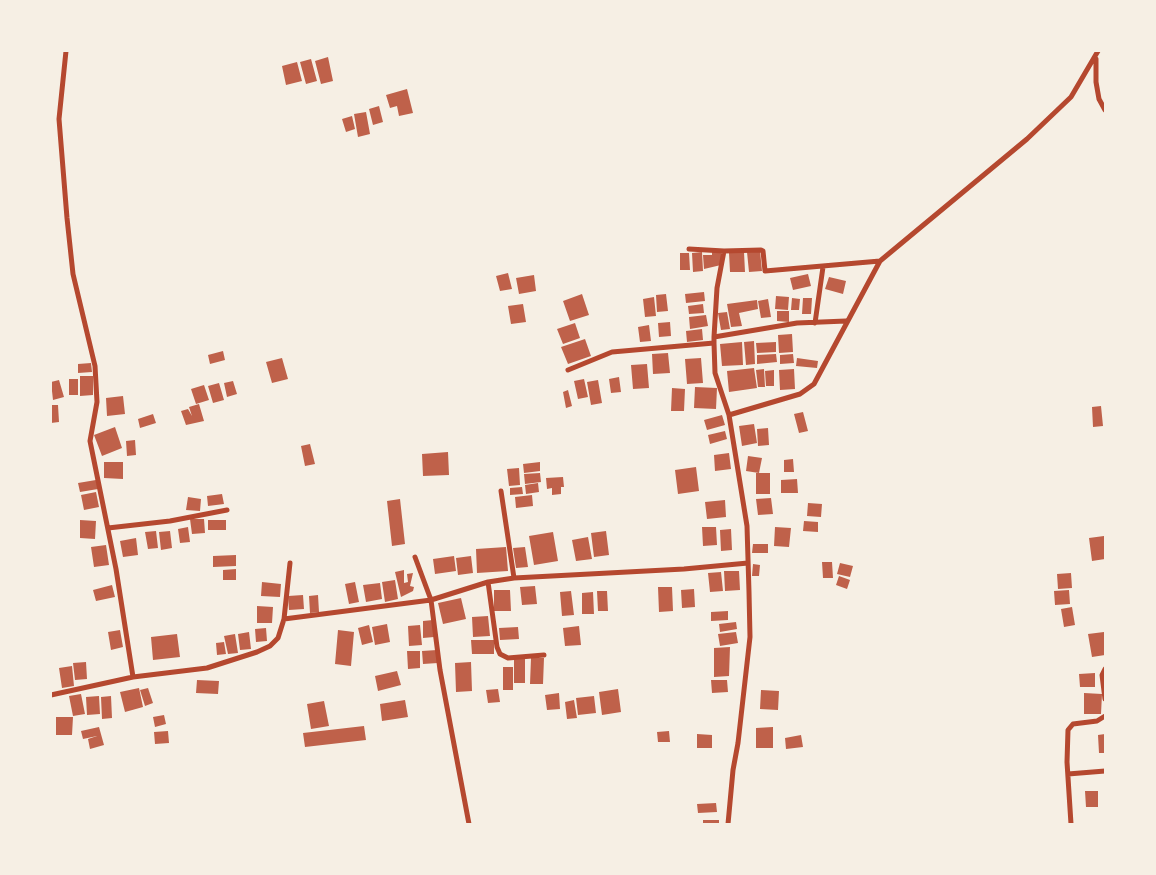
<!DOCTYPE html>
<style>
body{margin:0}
#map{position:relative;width:1156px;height:875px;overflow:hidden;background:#f6efe4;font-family:"Archivo Narrow",sans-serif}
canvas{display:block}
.frame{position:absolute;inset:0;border:52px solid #f6efe4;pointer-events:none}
</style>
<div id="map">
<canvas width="1156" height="875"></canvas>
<div class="frame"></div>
</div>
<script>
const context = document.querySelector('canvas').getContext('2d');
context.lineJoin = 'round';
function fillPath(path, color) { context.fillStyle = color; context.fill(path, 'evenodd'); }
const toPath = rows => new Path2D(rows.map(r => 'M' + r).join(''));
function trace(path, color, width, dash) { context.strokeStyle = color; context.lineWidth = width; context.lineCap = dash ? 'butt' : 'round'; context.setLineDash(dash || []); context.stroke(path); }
fillPath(toPath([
 [328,57,333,81,321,84,315,61],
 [311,59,317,81,306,84,300,62],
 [297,62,302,81,286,85,282,66],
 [407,89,413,113,399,116,397,106,390,108,386,95],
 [379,106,383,122,373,125,369,109],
 [366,112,370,134,358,137,354,114],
 [352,116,355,129,346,132,342,119],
 [760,251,762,271,749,272,747,252],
 [702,252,703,271,693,272,692,253],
 [712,252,721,252,721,265,704,269,703,255,712,255],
 [744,252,745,272,730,272,729,253],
 [680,253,689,253,690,270,680,270],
 [508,273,512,289,500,291,496,276],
 [808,274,811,286,793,290,790,278],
 [534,275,536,291,519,294,516,278],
 [829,277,846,281,843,294,825,289],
 [704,292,705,301,686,303,685,294],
 [582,294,589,315,570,321,563,301],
 [666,294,668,311,657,312,656,295],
 [776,296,789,297,788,310,775,309],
 [654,297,656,316,645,317,643,299],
 [792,298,800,299,799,310,791,310],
 [803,298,812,298,811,314,802,314],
 [768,299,771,317,761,318,758,301],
 [757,300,758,309,739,313,742,326,731,327,727,304],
 [523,304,526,322,511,324,508,306],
 [703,304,704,313,689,314,688,306],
 [777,311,789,311,789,322,777,321],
 [727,312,730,329,721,330,718,313],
 [706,315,708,326,690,329,689,317],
 [670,322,671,336,659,337,658,323],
 [575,323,580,338,563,344,557,329],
 [649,325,651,341,640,342,638,327],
 [702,329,703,340,687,342,686,331],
 [792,334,793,352,779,353,778,335],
 [585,339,591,356,568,364,561,347],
 [754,341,755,364,746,365,744,342],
 [742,342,743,365,722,366,720,344],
 [776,342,776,352,757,353,756,343],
 [223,351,225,360,210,364,208,355],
 [668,353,670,373,653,374,652,354],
 [776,354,777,362,757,364,757,355],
 [793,354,794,363,780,364,780,355],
 [282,358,288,379,272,383,266,362],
 [701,358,703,383,687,384,685,359],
 [797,358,818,361,817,368,796,366],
 [91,363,92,372,78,373,78,364],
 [647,364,649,388,633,389,631,365],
 [754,368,757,388,729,392,727,371],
 [764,369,765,387,758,387,756,370],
 [794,369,795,389,780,390,779,370],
 [774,370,774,386,766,386,765,371],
 [80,376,93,376,93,395,80,396],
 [619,377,621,392,611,393,609,379],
 [69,379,78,379,78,395,69,395],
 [584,379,588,397,578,399,574,381],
 [59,380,64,397,53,400,51,382],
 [598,380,602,403,591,405,587,382],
 [233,381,237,394,227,397,224,383],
 [219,383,224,400,213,403,208,386],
 [204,385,209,400,196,404,191,389],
 [695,387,717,388,716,409,694,408],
 [672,388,685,389,684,411,671,411],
 [568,390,572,406,566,408,563,392],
 [123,396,125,414,107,416,106,398],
 [199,404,204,421,186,425,181,411,188,409,192,416,189,407],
 [51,405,58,405,59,422,51,423],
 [1101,406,1103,426,1093,427,1092,407],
 [803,412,808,431,799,433,794,414],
 [153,414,156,423,140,428,138,419],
 [722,415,725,425,707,430,704,420],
 [754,424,757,443,742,446,739,426],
 [115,427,122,448,102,456,94,435],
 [768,428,769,445,758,446,757,429],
 [725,431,727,439,710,444,708,435],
 [135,440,136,455,127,456,126,441],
 [310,444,315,464,305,466,301,446],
 [448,452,449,475,423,476,422,454],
 [729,453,731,469,715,471,714,455],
 [748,456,762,458,759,473,746,471],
 [793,459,794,472,784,472,784,460],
 [104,462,123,462,123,479,104,478],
 [540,462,540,471,524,473,523,464],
 [696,467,699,491,678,494,675,470],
 [519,468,520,485,509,486,507,469],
 [540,473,541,482,525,484,524,474],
 [756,473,770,473,770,494,756,494],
 [563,477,564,487,561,487,561,494,552,495,552,488,547,489,546,478],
 [797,479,798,493,781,493,781,480],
 [96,480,98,489,80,492,78,483],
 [538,483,539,492,526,494,525,485],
 [522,487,523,494,510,495,510,488],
 [96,492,99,507,84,510,81,495],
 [222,494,224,504,208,506,207,496],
 [532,495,533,506,516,508,515,497],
 [188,497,201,499,200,511,186,510],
 [771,498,773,514,758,515,756,499],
 [400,499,405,544,392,546,387,501],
 [725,500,726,517,707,519,705,502],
 [808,503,822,504,821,517,807,516],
 [190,519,204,519,205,533,192,534],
 [80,520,96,521,95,539,80,538],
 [208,520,226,520,226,530,208,530],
 [804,521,818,522,818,532,803,531],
 [188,527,190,542,180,543,178,529],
 [702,527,716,527,717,545,703,546],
 [775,527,791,528,789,547,774,546],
 [731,529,732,550,721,551,720,530],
 [156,531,158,548,148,549,145,532],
 [170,531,172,548,161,550,159,532],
 [606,531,609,555,594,557,591,533],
 [553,532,558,561,534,565,529,536],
 [1104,536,1105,559,1092,561,1089,538],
 [588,537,592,559,576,561,572,540],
 [136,538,138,555,123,557,120,541],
 [753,544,768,544,768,553,752,553],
 [106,545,109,565,94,567,91,547],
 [506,547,508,571,477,573,476,549],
 [525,547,528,567,516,568,513,548],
 [236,555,236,566,213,567,213,556],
 [454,556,456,571,435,574,433,559],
 [471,556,473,573,458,575,456,558],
 [822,562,832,562,833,578,823,578],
 [840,563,853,566,850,577,837,574],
 [753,564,760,565,759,576,752,576],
 [236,569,236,580,223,580,223,570],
 [404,570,404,583,408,582,407,574,413,573,410,586,414,587,413,591,401,597,395,572],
 [724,571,739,571,740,590,725,591],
 [721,572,723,591,710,592,708,573],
 [1071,573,1072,588,1058,589,1057,574],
 [839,576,850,580,847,589,836,585],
 [395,580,398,599,385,602,382,582],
 [262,582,281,584,280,597,261,596],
 [355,582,359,602,349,604,345,584],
 [380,583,382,599,366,602,363,585],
 [112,585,115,597,96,601,93,590],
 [535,586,537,604,522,605,520,587],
 [658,587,672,587,673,611,659,612],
 [694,589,695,607,682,608,681,590],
 [494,590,510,590,511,611,494,611],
 [1069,590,1070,604,1055,605,1054,591],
 [571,591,574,615,562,616,560,592],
 [597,591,607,591,608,611,598,611],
 [593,592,594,614,582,614,582,593],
 [303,595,304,609,289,610,288,596],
 [318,595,319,612,310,613,309,596],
 [461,598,466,619,443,624,438,603],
 [257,606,273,607,272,623,257,623],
 [1072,607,1075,625,1064,627,1061,609],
 [728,611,728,620,711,621,711,612],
 [488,616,490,636,473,637,472,617],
 [433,620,434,637,423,638,423,621],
 [736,622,737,629,720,632,719,624],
 [387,624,390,642,375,645,372,627],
 [369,625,373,642,362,645,358,628],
 [420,625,422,645,409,646,408,626],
 [579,626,581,645,565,646,563,628],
 [518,627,519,639,500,640,499,628],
 [266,628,267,641,256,642,255,629],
 [120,630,123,647,111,650,108,632],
 [338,630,354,632,351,666,335,664],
 [249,632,251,649,240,650,238,634],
 [736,632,738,643,720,646,718,634],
 [1104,632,1105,655,1092,657,1088,634],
 [177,634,180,657,153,660,151,637],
 [235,634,238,653,228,654,224,636],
 [471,640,494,640,494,654,472,654],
 [224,642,226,654,217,655,216,643],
 [730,647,729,676,714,677,714,648],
 [437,650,438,663,423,664,422,651],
 [407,651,420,651,420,668,408,669],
 [525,658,525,683,514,683,514,659],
 [531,658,544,658,543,684,530,684],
 [86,662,87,679,75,680,73,663],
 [471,662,472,691,456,692,455,663],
 [72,666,74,686,62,688,59,668],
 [503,667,513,667,513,690,503,690],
 [397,671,401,685,378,691,375,676],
 [1095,673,1095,687,1080,687,1079,674],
 [197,680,219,681,218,694,196,693],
 [711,680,727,680,728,692,712,693],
 [139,688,143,707,125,712,120,692],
 [148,688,153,703,145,706,140,690],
 [498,689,500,702,488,703,486,690],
 [618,689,621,712,602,715,599,692],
 [761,690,779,691,778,710,760,709],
 [559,693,560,709,547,710,545,695],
 [1084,693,1102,694,1101,714,1084,714],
 [81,694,85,714,73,716,69,696],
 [99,696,100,714,87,715,86,697],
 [111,696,112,718,102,719,101,697],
 [594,696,596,713,578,715,576,698],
 [405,700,408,717,382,721,380,704],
 [574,700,577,718,567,719,565,702],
 [324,701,329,726,311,729,307,704],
 [164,715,166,724,155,727,153,717],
 [56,717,73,717,72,735,56,735],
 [364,726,366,740,305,747,303,733],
 [99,727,104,745,90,749,88,739,97,736,83,739,81,731],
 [773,727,773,748,756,748,756,728],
 [168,731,169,743,155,744,154,732],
 [669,731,670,742,658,742,657,732],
 [697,734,712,735,712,748,697,748],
 [1105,734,1105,753,1099,753,1098,735],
 [801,735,803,747,786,749,785,738],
 [1085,791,1098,791,1098,807,1086,807],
 [716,803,717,812,698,813,697,804],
 [703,820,719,820,719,824,703,824]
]), '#bf614a');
trace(toPath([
 [66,51,59,119,67,218,73,274,95,366,97,402,90,441,116,569,133,677],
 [1096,59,1096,82,1099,99,1105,110],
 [689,249,724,251,761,250,763,251,765,271,880,261],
 [815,323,823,267],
 [714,337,717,288,724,251],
 [714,343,715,373,729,415,747,526,749,592,750,637,738,743,733,770,728,824],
 [568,370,612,352,714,343,714,337,797,323,846,321],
 [729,415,800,394,814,384,880,261,1027,139,1071,97,1098,51],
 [501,491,514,578],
 [108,528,170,521,227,510],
 [415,557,431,600,440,670,469,824],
 [290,563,284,619,431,600,488,582,514,578,684,569,748,563],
 [488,582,497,647,500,654,508,658,544,655],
 [1105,669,1102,675,1105,699],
 [51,695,133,677,207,668,257,652,270,646,278,638,284,619],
 [1068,774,1105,771],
 [1071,824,1067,762,1068,730,1073,724,1097,721,1105,716]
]), '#b5482f', 5);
</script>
